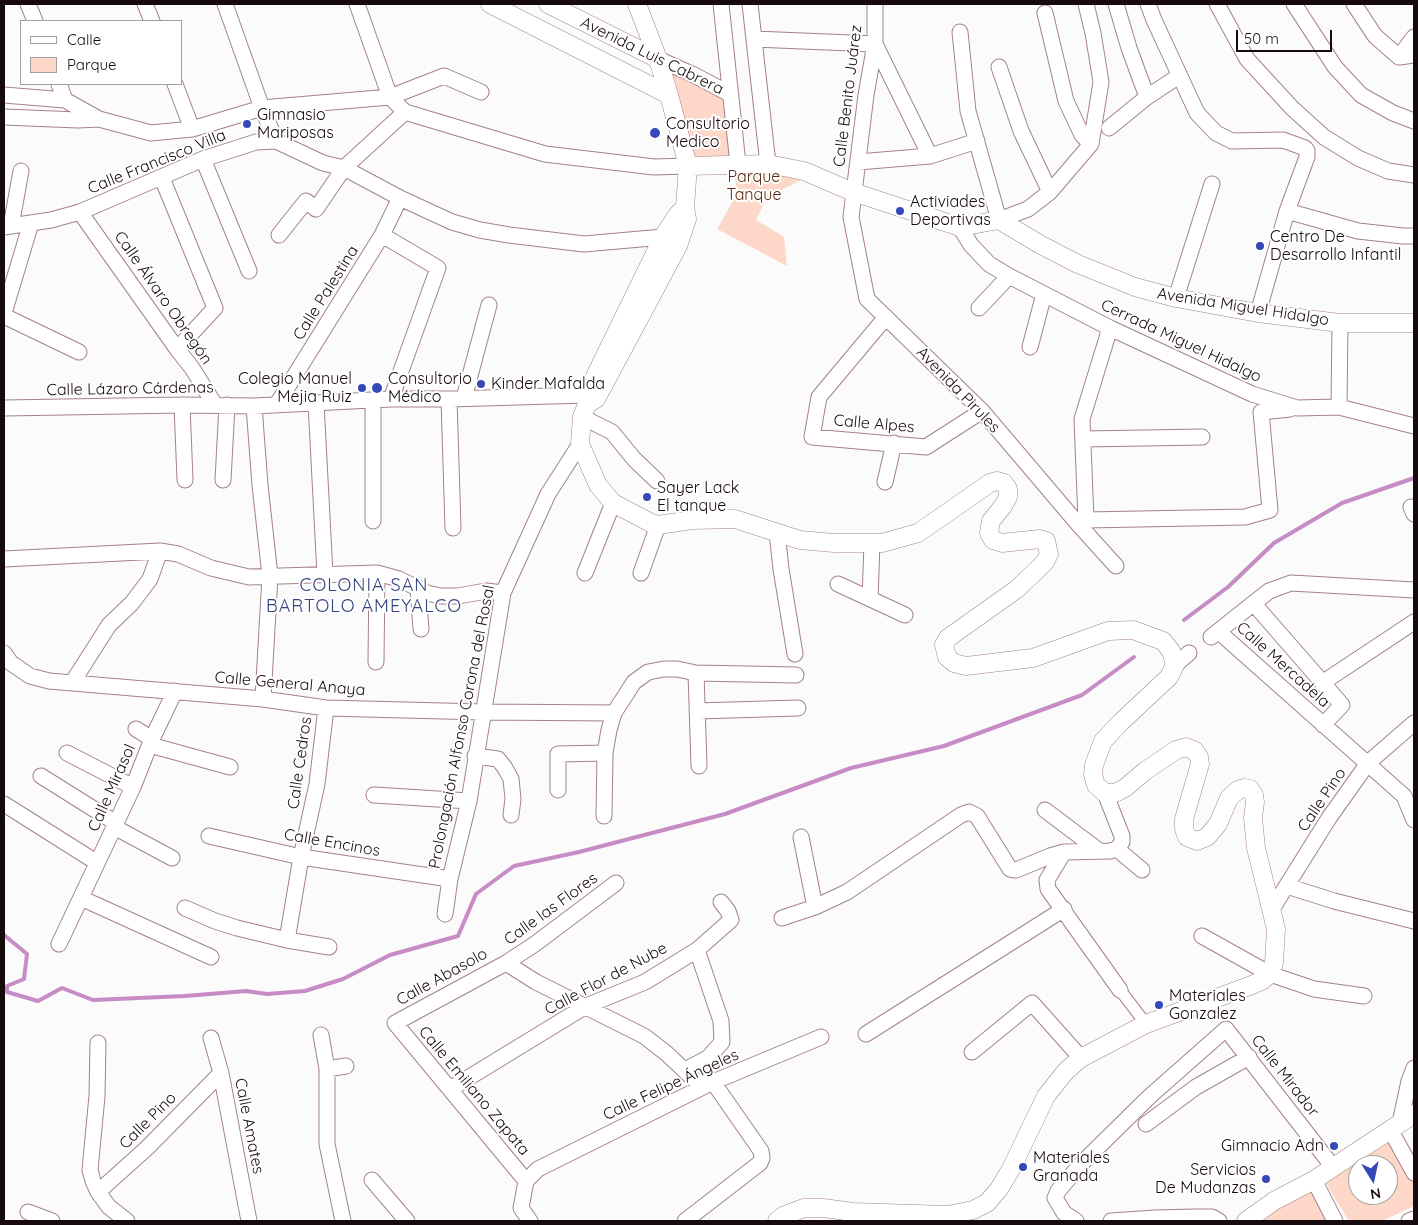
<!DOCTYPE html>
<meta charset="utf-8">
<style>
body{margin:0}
#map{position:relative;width:1418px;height:1225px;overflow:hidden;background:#fbfbfb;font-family:Quicksand,sans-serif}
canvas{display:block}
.frame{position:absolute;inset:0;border:5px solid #170a0d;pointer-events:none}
.legend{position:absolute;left:20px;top:20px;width:162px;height:65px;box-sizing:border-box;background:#fff;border:1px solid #a29d9e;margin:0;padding:6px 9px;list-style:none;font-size:15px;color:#170a0d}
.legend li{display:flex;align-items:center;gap:10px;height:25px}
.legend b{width:25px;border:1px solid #a29d9e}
.north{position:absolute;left:1348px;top:1155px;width:50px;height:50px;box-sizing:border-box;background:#fff;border:1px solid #a29d9e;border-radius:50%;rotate:170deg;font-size:14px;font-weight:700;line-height:20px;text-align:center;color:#170a0d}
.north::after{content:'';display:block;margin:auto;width:18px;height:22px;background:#3448ba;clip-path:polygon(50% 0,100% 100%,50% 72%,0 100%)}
.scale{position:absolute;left:1236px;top:30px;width:96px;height:22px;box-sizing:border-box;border:2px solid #170a0d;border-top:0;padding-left:6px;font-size:15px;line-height:18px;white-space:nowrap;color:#170a0d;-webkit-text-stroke:4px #fff;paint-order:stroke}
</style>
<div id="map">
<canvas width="1418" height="1225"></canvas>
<div class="frame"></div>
<ul class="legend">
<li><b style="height:6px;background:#fff"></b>Calle</li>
<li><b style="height:14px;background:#fdd7c7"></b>Parque</li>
</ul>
<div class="north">N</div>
<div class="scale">50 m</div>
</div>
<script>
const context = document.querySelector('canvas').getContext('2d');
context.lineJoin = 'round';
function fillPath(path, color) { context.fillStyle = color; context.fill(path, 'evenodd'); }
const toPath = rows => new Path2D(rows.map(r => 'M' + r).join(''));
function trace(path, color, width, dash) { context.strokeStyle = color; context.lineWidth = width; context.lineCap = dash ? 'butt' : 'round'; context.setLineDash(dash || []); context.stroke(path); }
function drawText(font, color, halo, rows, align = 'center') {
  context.font = font + ' Quicksand,sans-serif'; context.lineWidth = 4; context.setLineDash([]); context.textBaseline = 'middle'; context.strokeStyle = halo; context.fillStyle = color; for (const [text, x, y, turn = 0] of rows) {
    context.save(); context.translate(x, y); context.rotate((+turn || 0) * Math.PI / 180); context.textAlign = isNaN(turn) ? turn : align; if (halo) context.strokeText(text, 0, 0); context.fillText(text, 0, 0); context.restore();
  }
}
fillPath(toPath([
 [666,67,726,98,733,161,690,162],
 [765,169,805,178,767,197,756,220,784,237,787,266,717,229,737,194,734,170],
 [1391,1141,1414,1184,1414,1206,1382,1221,1349,1221,1325,1182],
 [1358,1165,1388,1165,1388,1195,1358,1195],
 [1314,1187,1332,1221,1259,1221,1277,1206]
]), '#fdd7c7');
trace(toPath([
 [1184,620,1228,587,1274,543,1342,503,1414,478],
 [4,935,27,954,24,979,7,986,7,992,38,1001,62,988,93,1000,185,996,246,991,267,994,305,991,343,979,390,955,458,936,476,894,514,866,579,852,725,814,851,768,944,746,1082,695,1134,657]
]), '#c78bc5', 4);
const pedestrian = toPath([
 [1120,990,1146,1024]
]);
const minor = toPath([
 [28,4,35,21],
 [145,4,152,21],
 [225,4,262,108,276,141],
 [357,4,390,97,405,112,545,154,654,167,688,166],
 [721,4,738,164],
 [750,4,768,164],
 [875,4,875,44,866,95,851,217,867,299,982,411,1078,524,1116,566],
 [1116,4,1129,48,1147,97],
 [1148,4,1154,20,1197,113,1216,133,1232,141,1283,140,1305,148,1307,151,1307,157,1287,211,1258,313],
 [1217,4,1247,59,1292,108,1324,137,1358,158,1388,171,1414,175],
 [1294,4,1335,67,1361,95,1393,113,1414,121],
 [1354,4,1375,36,1399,57,1414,55],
 [1045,13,1066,101,1082,135,1091,144],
 [960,32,968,111,999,220,1028,209,1050,192,1091,144,1101,82,1093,33,1086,4],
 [754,39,875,44,930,156],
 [1399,57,1414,37],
 [658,59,692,74,730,94],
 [999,67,1021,131,1050,192],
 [59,84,65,100,99,119],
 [175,84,192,129],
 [4,95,65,100],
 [4,117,78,120,99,119,151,133,192,129,262,108,390,97,444,76,481,92],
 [1109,128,1147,97,1179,76],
 [203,159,249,271],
 [858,162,930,156,977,141],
 [162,178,215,308,177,349],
 [1287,211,1358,231,1403,236,1414,236],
 [80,212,177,349,192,368,215,405],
 [11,226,21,171],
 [4,227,51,220,80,212,203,159,256,142,276,141,323,163,344,168,400,198,452,222,480,230,509,235,584,244,663,237],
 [960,227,971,245,989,264,1009,276,1110,328,1252,394,1297,408,1339,407,1414,426],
 [279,235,306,201,316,209,344,168,405,112],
 [382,235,438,268,391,399],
 [1176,298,1212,184],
 [979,308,1009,276],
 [4,313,31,223],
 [4,316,79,352],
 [886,317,819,397,812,437,926,447,982,411],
 [1030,347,1044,294],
 [464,398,489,305],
 [449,399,453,528],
 [316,403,325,574],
 [277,404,382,235,400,198],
 [182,405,185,480],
 [254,406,260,485,270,576,263,699],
 [1339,407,1340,323],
 [4,408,182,405,254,406,391,399,449,399,586,395,596,399],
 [582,417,612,432,634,459,657,481],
 [1084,439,1202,437],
 [223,480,227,405],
 [885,482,894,443],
 [1411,507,1414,514],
 [1086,520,1082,419,1110,328],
 [373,521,373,400],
 [1078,524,1086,520,1245,517,1270,510,1261,412,1290,409],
 [777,532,781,569,795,654],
 [4,559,160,551,178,554,211,568,249,577,377,573,399,579,427,593,440,596,458,596,486,591,503,593],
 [585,573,613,503],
 [641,573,658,525],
 [838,584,905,615],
 [418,588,421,629],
 [870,599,872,543],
 [1254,604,1342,705,1323,725],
 [1219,632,1404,796,1414,820],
 [1211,637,1269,591,1291,583,1414,590],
 [4,653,11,663,30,676,49,681,263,699,326,708,483,712,614,713],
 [376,662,377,573],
 [1175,665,1189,653],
 [696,673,699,766],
 [72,683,109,625,132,603,150,579,160,551],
 [1322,683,1414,622],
 [697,711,798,708],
 [136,729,152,739],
 [150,745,230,767],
 [67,753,133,787],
 [475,756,498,759,505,768,511,779,513,799,511,815],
 [41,776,116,823],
 [558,790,558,754,605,753],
 [1105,793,1122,836,1122,842,1117,849],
 [374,795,469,801],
 [4,804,96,862],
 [1045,810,1098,850],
 [604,816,605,753,609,730,614,713,634,682,648,672,664,669,677,669,696,673,796,675],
 [114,827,172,858],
 [209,836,301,857,450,879],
 [801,837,815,907],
 [1117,849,1142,870],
 [1064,852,1047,880,1048,889,1120,990],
 [1287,886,1334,901,1414,921],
 [81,898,211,957],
 [185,908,215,921,237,928,287,940,329,947],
 [1272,909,1329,818,1368,763,1414,723],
 [445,914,450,879,469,801,503,593,548,494,580,444],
 [782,918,815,907,847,892,961,815,969,812,977,816,1010,869,1016,870,1050,856,1064,852,1110,851,1117,849],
 [1202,936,1270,974,1314,989,1364,996],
 [287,940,301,857,317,784,326,708],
 [59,944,133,787,152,739,175,691],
 [506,963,536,982,644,1036,666,1053,697,1082,713,1082,761,1151,762,1158,760,1163,685,1221],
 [866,1034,1064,909],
 [321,1035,327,1069,327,1144,343,1221],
 [211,1038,221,1073,249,1221],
 [98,1043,97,1096,90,1170,93,1181,98,1192,109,1207,127,1221],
 [972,1052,1032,1003,1081,1058],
 [327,1069,346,1066],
 [685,1070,708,1058,722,1042,721,1021,697,950],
 [450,1089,586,1006,645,982,697,950,731,920,728,911,721,902],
 [1400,1123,1409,1081,1414,1068],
 [1146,1124,1196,1087,1249,1057],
 [1391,1131,1414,1173],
 [372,1180,407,1221],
 [1314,1180,1335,1221],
 [526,1181,395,1023,506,963,535,944,616,883],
 [98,1192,147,1148,221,1073],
 [28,1212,52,1221],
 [530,1221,521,1208,526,1181,538,1169,713,1082,821,1037],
 [1076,1221,1064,1213,1055,1198,1058,1191,1082,1163,1149,1097,1226,1029,1333,1167],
 [1111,1221,1155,1218,1195,1217,1212,1217,1219,1221],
 [1409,1221,1414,1219]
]);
const tertiary = toPath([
 [490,4,669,95],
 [548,4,658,59],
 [688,166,768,164,804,171,853,192,960,227,999,220,1041,245,1078,264,1135,287,1176,298,1258,313,1340,323,1414,323],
 [685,207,678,214,663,237,586,395,587,404,582,417,580,444,598,485,613,503,651,523,658,525,692,520,735,519,800,540,834,543,882,543,918,533,990,483,997,481,1004,483,1008,489,1008,497,1003,506,991,521,989,533,993,540,1002,543,1040,539,1046,541,1049,554,1045,562,1017,589,948,638,944,645,947,657,954,663,966,666,1033,658,1108,631,1133,630,1163,641,1171,651,1175,665,1169,677,1121,722,1103,741,1094,765,1093,775,1096,785,1105,793,1115,793,1125,788,1145,771,1176,750,1186,747,1195,751,1199,757,1200,764,1184,819,1184,829,1187,837,1197,841,1207,837,1218,824,1229,798,1238,790,1244,788,1250,789,1254,795,1255,802,1253,818,1256,848,1276,929,1274,963,1270,974,1263,980,1252,985,1146,1024,1081,1058,1066,1071,1046,1096,1011,1169,999,1189,987,1203,973,1210,948,1215,853,1212,823,1208,804,1208,783,1216,777,1221],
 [587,404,596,399,601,390,678,246,687,219,685,207,688,166,669,95,658,59,637,4],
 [1246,1221,1274,1201,1314,1180,1414,1114]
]);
trace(pedestrian, '#a68188', 13);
trace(minor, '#a68188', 17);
trace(tertiary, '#a68188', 19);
trace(pedestrian, '#fff', 11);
trace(minor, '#fff', 15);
trace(tertiary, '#fff', 18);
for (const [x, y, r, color] of [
 [247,124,5,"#3448ba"],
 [655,133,6,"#3448ba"],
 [900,211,5,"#3448ba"],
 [1260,246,5,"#3448ba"],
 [481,384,5,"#3448ba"],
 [362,388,5,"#3448ba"],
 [377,388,6,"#3448ba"],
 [647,497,5,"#3448ba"],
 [1159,1005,5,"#3448ba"],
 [1334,1146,5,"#3448ba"],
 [1023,1167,5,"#3448ba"],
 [1266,1179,5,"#3448ba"]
]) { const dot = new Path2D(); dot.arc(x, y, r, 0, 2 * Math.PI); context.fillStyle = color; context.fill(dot); trace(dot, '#fff', 2); }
drawText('16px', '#170a0d', '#fff', [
 ["Avenida Luis Cabrera",652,56,26],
 ["Calle Benito Juárez",848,96,-83],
 ["Calle Francisco Villa",157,162,-22],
 ["Calle Palestina",326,293,-58],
 ["Calle Álvaro Obregón",163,298,55],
 ["Avenida Miguel Hidalgo",1243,307,9],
 ["Cerrada Miguel Hidalgo",1181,341,25],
 ["Calle Lázaro Cárdenas",130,389,-1],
 ["Avenida Pirules",958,390,46],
 ["Calle Alpes",874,424,5],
 ["Calle Mercadela",1283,665,42],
 ["Calle General Anaya",290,684,5],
 ["Prolongación Alfonso Corona del Rosal",462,727,-79],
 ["Calle Cedros",300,763,-82],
 ["Calle Mirasol",112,788,-66],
 ["Calle Pino",1322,800,-56],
 ["Calle Encinos",332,843,10],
 ["Calle las Flores",551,909,-36],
 ["Calle Abasolo",442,977,-29],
 ["Calle Flor de Nube",606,979,-28],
 ["Calle Mirador",1285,1076,52],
 ["Calle Felipe Ángeles",671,1085,-25],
 ["Calle Emiliano Zapata",474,1091,50],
 ["Calle Pino",148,1121,-45],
 ["Calle Amates",249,1126,79]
]);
drawText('16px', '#170a0d', '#fff', [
 ["Gimnasio",257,115],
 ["Mariposas",257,133],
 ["Consultorio",666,124],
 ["Medico",666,142],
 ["Activiades",910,202],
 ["Deportivas",910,220],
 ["Centro De",1270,237],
 ["Desarrollo Infantil",1270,255],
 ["Colegio Manuel",352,379,"right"],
 ["Mejia Ruiz",352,397,"right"],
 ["Consultorio",388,379],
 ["Médico",388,397],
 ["Kinder Mafalda",491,384],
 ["Sayer Lack",657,488],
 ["El tanque",657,506],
 ["Materiales",1169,996],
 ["Gonzalez",1169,1014],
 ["Gimnacio Adn",1324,1146,"right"],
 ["Materiales",1033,1158],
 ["Granada",1033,1176],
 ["Servicios",1256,1170,"right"],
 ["De Mudanzas",1256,1188,"right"]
], 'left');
drawText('16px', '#5c2911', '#fff', [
 ["Parque",754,177],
 ["Tanque",754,195]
]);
context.letterSpacing = '1px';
drawText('18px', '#33437d', '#fff', [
 ["COLONIA SAN",364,586],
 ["BARTOLO AMEYALCO",364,607]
]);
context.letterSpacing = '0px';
</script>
